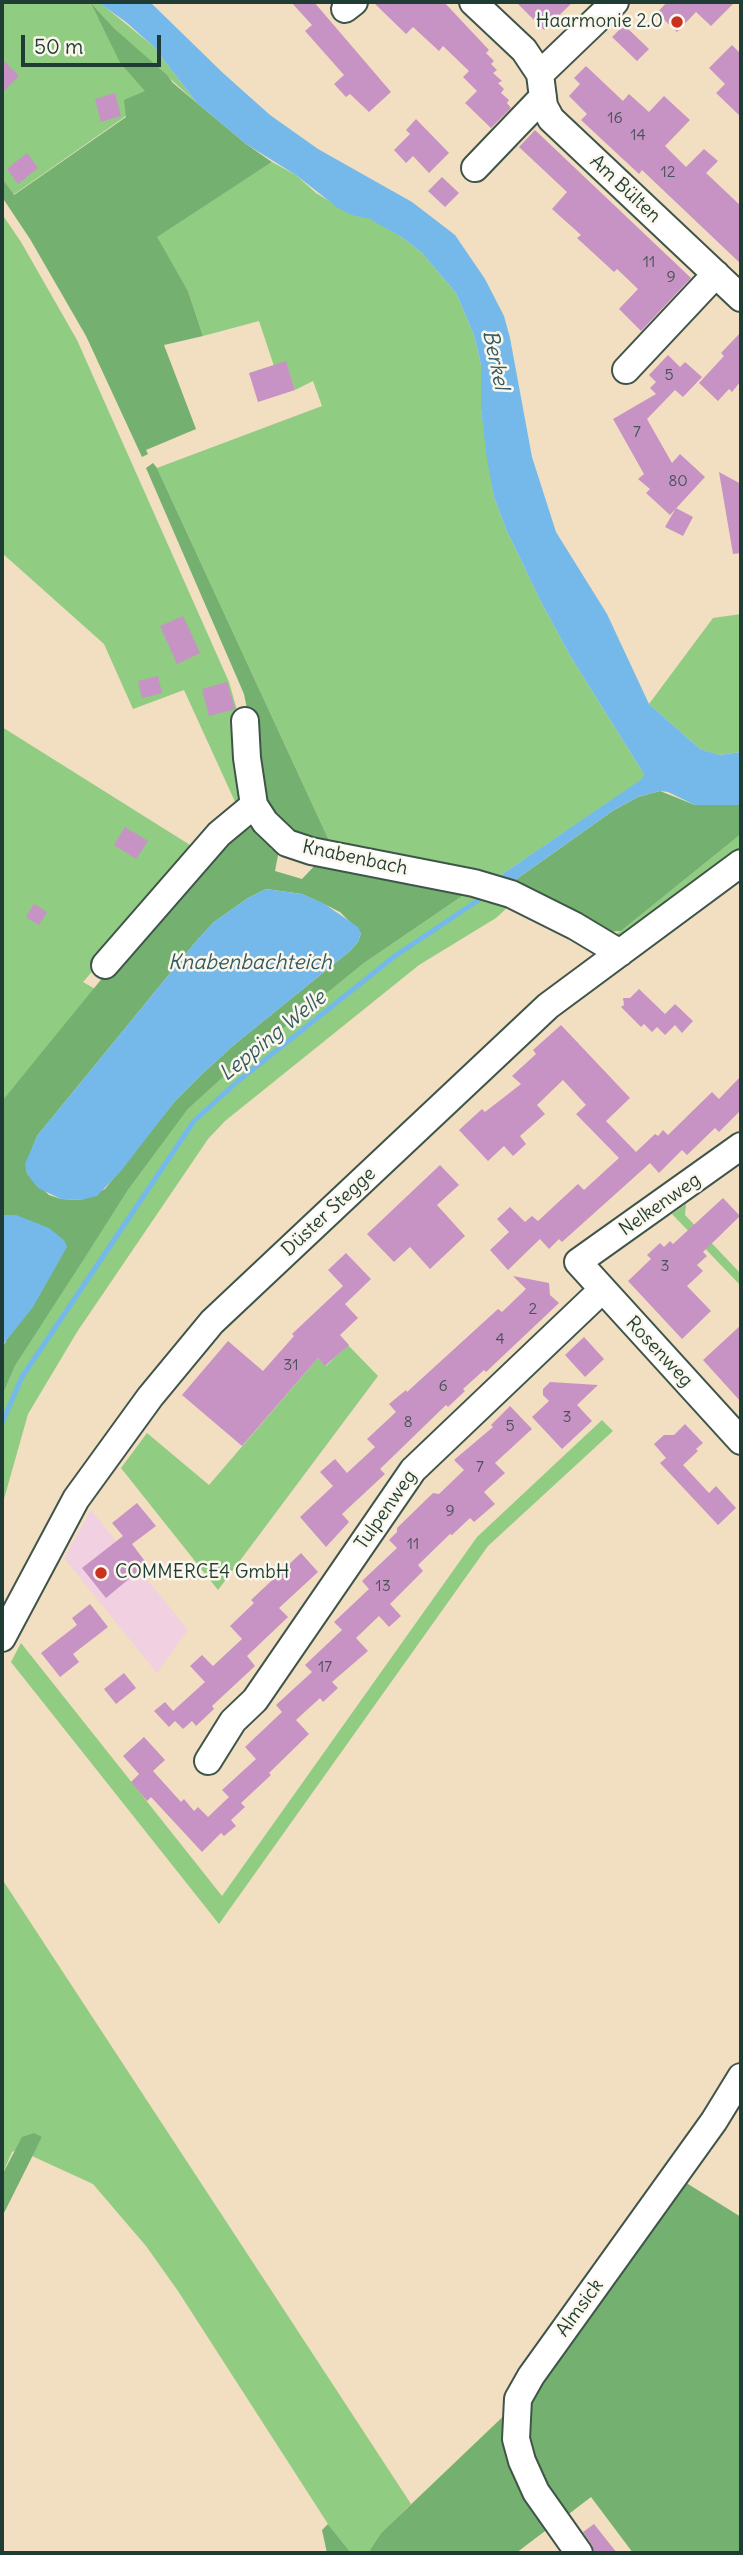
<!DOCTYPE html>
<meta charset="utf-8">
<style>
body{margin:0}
#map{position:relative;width:743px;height:2555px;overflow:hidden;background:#f2dec1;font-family:Delius,sans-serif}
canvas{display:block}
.frame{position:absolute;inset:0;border:4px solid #1f3d34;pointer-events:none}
.scale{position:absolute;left:21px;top:35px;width:140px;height:32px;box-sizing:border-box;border:4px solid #1f3d34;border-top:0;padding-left:9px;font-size:21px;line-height:24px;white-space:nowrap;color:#1f3d34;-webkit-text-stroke:5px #fbf7ec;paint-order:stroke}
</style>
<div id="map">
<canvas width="743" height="2555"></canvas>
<div class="frame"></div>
<div class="scale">50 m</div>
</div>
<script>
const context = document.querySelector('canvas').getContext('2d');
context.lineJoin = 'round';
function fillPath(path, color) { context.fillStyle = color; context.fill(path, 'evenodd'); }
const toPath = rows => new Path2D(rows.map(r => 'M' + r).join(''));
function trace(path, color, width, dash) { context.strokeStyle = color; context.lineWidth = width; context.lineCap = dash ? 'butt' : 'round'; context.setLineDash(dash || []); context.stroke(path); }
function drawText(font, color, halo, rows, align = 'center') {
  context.font = font + ' Delius,sans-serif'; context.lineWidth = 5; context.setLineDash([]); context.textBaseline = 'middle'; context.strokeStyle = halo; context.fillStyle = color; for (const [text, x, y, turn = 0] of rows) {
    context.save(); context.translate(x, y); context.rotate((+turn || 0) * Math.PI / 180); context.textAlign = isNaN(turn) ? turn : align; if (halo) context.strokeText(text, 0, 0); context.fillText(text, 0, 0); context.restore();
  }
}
fillPath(toPath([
 [91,1510,188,1630,157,1673,64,1558]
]), '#f1d0e2');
fillPath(toPath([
 [2,2,99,2,153,46,197,103,115,29,93,5,120,63,146,91,126,116,13,195,2,178],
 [272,162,296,175,316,193,354,216,368,217,403,238,422,253,456,293,474,335,481,365,481,409,494,497,506,529,541,602,572,659,644,774,643,779,498,877,333,849,157,468,322,406,313,381,295,390,286,362,274,366,259,321,203,336,188,291,156,237],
 [2,214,21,242,77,340,229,682,240,721,248,793,237,806,184,690,133,709,104,644,2,553],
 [741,614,741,752,718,755,700,749,649,704,713,618],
 [2,727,198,850,83,982,95,989,2,1101],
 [741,834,741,856,628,938,608,938,621,931],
 [474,888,509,906,496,918,419,965,225,1121,208,1139,77,1332,28,1414,2,1506,2,1396,15,1366,128,1190,188,1109,221,1079,364,963],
 [686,1204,685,1215,741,1274,741,1286,672,1214],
 [348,1345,378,1376,218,1590,121,1468,147,1433,209,1485,318,1358,326,1366],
 [602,1420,613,1431,488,1546,219,1924,11,1662,21,1643,222,1896,477,1537],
 [2,1879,411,2504,381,2533,368,2553,351,2553,328,2524,178,2291,146,2246,93,2184,32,2156,42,2137,12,2152,2,2175]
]), '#90cc81');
fillPath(toPath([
 [91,3,115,29,167,75,173,83,246,144,272,162,157,237,188,291,203,336,164,345,196,429,146,450,148,454,142,457,86,336,30,239,2,197,2,178,14,195,126,117,124,100,145,91,120,63],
 [153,463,157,468,333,849,305,844,269,819,244,694,146,468],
 [660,791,695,805,741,805,741,834,621,931,609,932,511,883,614,810,638,797],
 [252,828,264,831,271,849,279,850,275,871,302,879,321,859,474,888,364,963,221,1079,188,1109,128,1190,84,1259,15,1366,2,1396,2,1346,6,1342,16,1215,2,1215,2,1101,135,938,240,829],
 [266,889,302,894,322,903,340,912,361,933,358,942,350,951,235,1044,201,1075,175,1101,105,1189,81,1200,61,1199,49,1195,27,1174,26,1164,37,1136,198,939,214,922,248,898],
 [34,2133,42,2137,2,2217,2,2175,22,2137],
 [680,2179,741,2217,741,2553,633,2553,591,2497,561,2520,525,2457,533,2381],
 [512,2408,553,2525,516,2553,368,2553,381,2533],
 [328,2524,351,2553,327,2553,322,2530]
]), '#74b06f');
fillPath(toPath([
 [98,2,150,2,223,73,270,115,318,149,412,202,455,235,485,279,504,316,510,338,532,457,556,532,607,614,649,704,700,749,719,755,741,752,741,805,695,805,668,792,660,791,638,797,614,810,511,883,498,877,642,779,644,774,572,659,541,602,506,529,494,497,487,459,481,409,481,365,474,335,456,293,422,253,403,238,368,218,354,216,338,208,296,175,246,144,197,103,153,46,126,22],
 [266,889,302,894,323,903,358,927,361,933,358,942,350,951,235,1044,201,1075,175,1101,121,1171,97,1196,81,1200,61,1199,38,1188,27,1174,25,1164,37,1136,198,939,214,922,248,898],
 [2,1215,16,1215,49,1228,64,1240,67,1247,33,1307,2,1346]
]), '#74b9ea');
trace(toPath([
 [2,1423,22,1377,194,1121,237,1082,395,956,486,895]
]), '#74b9ea', 5);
fillPath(toPath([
 [291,2,314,2,391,92,369,112,350,94,346,97,334,84,344,75,305,31,312,25],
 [373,2,444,2,489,50,486,53,494,61,491,64,497,70,493,73,502,81,498,83,504,89,501,93,509,100,507,103,511,108,491,128,465,103,477,91,463,77,469,71,443,46,439,51,413,27,406,34],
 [516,2,573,2,544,30],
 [667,2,735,2,711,26,696,12,677,32,657,13],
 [624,25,649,49,637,61,612,37],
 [732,45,741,54,741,117,716,93,725,84,709,68],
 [2,59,19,76,2,93],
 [586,66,623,101,629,94,649,112,664,96,690,120,665,146,686,167,704,149,718,161,706,173,741,206,741,264,642,170,639,174,581,120,587,114,569,96,580,84,574,78],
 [115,93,121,116,101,122,95,99],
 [416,119,449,153,429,173,413,156,406,163,394,150,410,134,406,130],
 [535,130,691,278,641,331,619,309,638,289,617,269,614,272,577,238,581,235,552,209,567,192,519,147],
 [27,153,38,168,18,184,7,169],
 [442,177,459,193,445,207,428,191],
 [741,332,741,381,732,392,729,389,718,401,699,383,724,356,721,353],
 [668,355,680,367,685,362,702,377,683,397,675,390,647,419,672,463,680,454,705,477,670,515,646,493,650,489,638,479,644,474,613,419,656,394,650,388,656,382,649,375],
 [286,361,295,390,258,402,249,373],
 [719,472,741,484,741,553,733,554],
 [676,508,693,517,683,536,665,527],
 [183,616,200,653,177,664,160,626],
 [158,676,162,693,142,698,138,681],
 [227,682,235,709,209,716,202,689],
 [125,827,148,841,136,859,114,845],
 [34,904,47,912,39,925,26,917],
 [639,989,665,1014,675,1004,693,1021,682,1033,675,1025,665,1035,657,1027,652,1032,644,1024,641,1027,621,1007,624,1005,623,998,630,998],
 [561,1025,630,1098,606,1121,636,1152,655,1134,658,1136,663,1130,668,1135,712,1092,719,1099,741,1076,741,1110,719,1132,715,1128,687,1155,682,1150,659,1173,650,1163,562,1242,559,1239,549,1249,540,1239,508,1270,490,1250,509,1232,497,1219,510,1207,525,1222,532,1216,538,1221,578,1184,584,1190,619,1158,576,1114,586,1105,563,1080,537,1105,545,1114,520,1136,526,1144,513,1156,504,1146,488,1161,459,1130,482,1109,485,1112,521,1084,512,1076,536,1054,533,1050],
 [440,1165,459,1185,437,1205,465,1236,430,1269,410,1247,394,1262,367,1234],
 [723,1198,740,1216,703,1252,707,1256,697,1265,703,1271,687,1286,711,1311,682,1339,628,1281,651,1259,647,1255,660,1243,664,1247,670,1241,673,1244],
 [346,1253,371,1279,345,1304,358,1318,340,1335,349,1345,325,1366,318,1358,242,1446,182,1395,228,1341,263,1371,294,1336,292,1334,343,1286,328,1270],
 [513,1276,549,1283,550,1295,559,1303,486,1372,484,1370,463,1389,465,1391,448,1407,446,1405,380,1469,385,1474,342,1514,349,1522,326,1547,300,1517,333,1486,320,1472,335,1459,347,1473,375,1447,367,1439,396,1412,389,1404,406,1390,407,1392,498,1309,502,1312,526,1289],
 [741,1325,741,1402,703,1360],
 [584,1337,604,1359,585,1377,565,1355],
 [550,1382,598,1385,577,1405,592,1421,562,1449,532,1417,549,1401,543,1395,543,1389],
 [510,1406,532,1429,495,1463,505,1473,484,1492,495,1504,474,1522,470,1518,452,1535,450,1534,418,1565,423,1571,390,1604,401,1616,389,1627,379,1616,356,1638,368,1651,332,1682,338,1688,323,1702,320,1698,296,1720,309,1734,269,1773,271,1775,241,1803,245,1807,231,1820,236,1826,224,1836,221,1833,202,1852,151,1797,147,1801,131,1782,139,1774,123,1756,144,1737,165,1760,153,1771,181,1802,184,1799,194,1811,198,1807,208,1817,229,1797,222,1790,256,1759,245,1747,282,1712,276,1705,312,1672,305,1665,342,1630,334,1622,369,1589,362,1581,397,1548,389,1540,397,1532,397,1528,433,1493,439,1494,464,1470,454,1460,493,1427,491,1425],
 [685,1424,703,1443,696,1449,698,1451,683,1465,709,1493,716,1486,736,1508,718,1525,660,1463,666,1458,654,1444,664,1435,674,1435],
 [137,1503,156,1526,132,1544,147,1564,106,1598,82,1568,123,1536,112,1523],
 [301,1553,318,1572,279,1608,288,1617,247,1656,255,1666,212,1706,214,1709,196,1726,192,1721,183,1729,175,1721,169,1727,154,1711,165,1702,173,1711,205,1682,190,1666,202,1655,213,1666,242,1639,230,1626,254,1603,251,1600],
 [90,1604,108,1627,73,1654,79,1662,60,1677,41,1653,77,1625,72,1618],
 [124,1673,136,1688,116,1704,104,1689],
 [594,2524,617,2553,594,2553,592,2545,583,2532]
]), '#c793c4');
const minor = toPath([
 [473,2,524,50,540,74,544,106,551,119,741,298],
 [345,9,354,2],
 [540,74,615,2],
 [475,168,543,97],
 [626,370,716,274],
 [245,721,247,758,254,805,265,822,287,843,311,851,474,883,511,894,575,926,620,953],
 [105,965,219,834,254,805],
 [741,1146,578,1262,741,1441],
 [2,1638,76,1499,150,1397,212,1322,548,1006,741,863],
 [208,1761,233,1721,255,1700,413,1470,602,1290],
 [579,2553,536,2492,522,2461,516,2439,518,2399,531,2376,714,2121,741,2077]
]);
trace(minor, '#3f5549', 30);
trace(minor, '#fff', 26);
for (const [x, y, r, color] of [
 [677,22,7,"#c8321e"],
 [101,1573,7,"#c8321e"]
]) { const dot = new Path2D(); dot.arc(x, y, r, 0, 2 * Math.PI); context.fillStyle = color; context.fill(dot); trace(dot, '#fbf7ec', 2.5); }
drawText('16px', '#495258', null, [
 ["16",615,118],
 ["14",638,135],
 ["12",668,172],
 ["11",649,262],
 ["9",671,277],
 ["5",669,375],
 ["7",637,432],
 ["80",678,481],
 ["3",665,1266],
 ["2",533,1309],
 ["4",500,1339],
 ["31",291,1365],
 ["6",443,1386],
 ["3",567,1417],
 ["8",408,1422],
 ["5",510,1426],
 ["7",480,1467],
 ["9",450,1511],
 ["11",413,1544],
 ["13",383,1586],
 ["17",325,1667]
]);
drawText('19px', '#1f3d34', '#fbf7ec', [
 ["Haarmonie 2.0",663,22],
 ["COMMERCE4 GmbH",115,1573,"left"]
], 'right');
drawText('19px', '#1f3d34', '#fbf7ec', [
 ["Am Bülten",625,189,43],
 ["Knabenbach",355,858,12],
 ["Nelkenweg",660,1205,-35],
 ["Düster Stegge",329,1212,-43],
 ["Rosenweg",659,1352,47],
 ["Tulpenweg",386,1510,-55],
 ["Almsick",580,2308,-54]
]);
drawText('italic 21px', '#345c62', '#fbf7ec', [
 ["Berkel",495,360,78],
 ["Knabenbachteich",250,963],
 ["Lepping Welle",273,1036,-39]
]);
</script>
